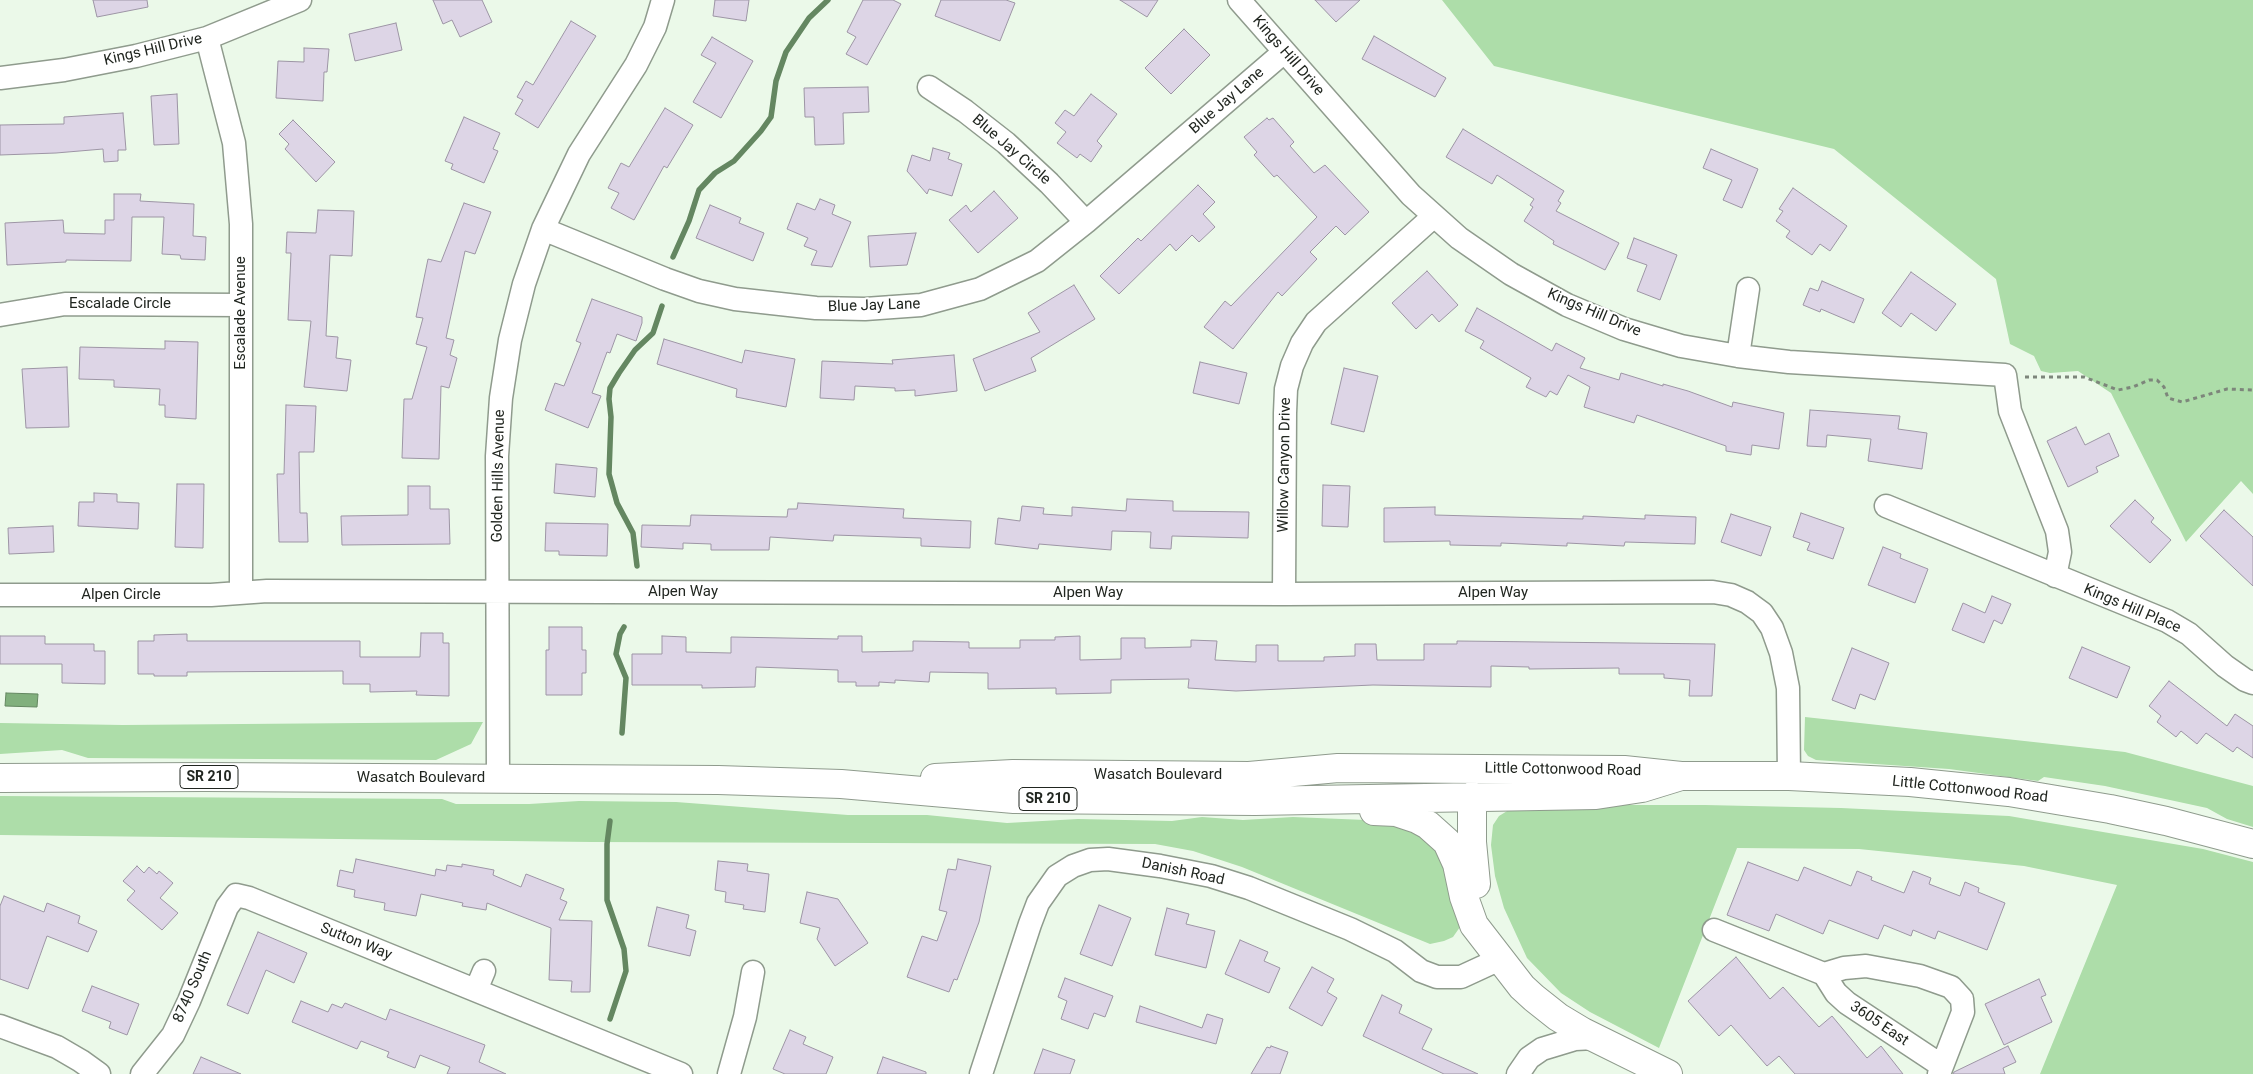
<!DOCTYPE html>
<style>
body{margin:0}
canvas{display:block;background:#ebf9e9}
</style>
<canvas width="2253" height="1074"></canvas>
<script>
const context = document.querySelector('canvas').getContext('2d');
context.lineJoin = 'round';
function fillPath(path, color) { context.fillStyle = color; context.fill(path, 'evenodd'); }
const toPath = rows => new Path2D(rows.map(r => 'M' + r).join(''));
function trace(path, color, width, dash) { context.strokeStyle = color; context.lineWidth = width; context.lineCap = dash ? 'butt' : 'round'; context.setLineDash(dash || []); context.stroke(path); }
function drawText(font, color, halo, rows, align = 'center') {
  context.font = font + ' Roboto,sans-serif'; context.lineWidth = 4; context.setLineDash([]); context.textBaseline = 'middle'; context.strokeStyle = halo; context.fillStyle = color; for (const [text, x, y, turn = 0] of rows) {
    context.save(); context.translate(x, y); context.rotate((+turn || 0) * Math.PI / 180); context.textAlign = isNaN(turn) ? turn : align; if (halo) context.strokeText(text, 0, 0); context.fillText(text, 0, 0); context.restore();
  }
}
fillPath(toPath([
 [1442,0,2253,0,2253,494,2241,481,2186,542,2111,393,2078,371,2050,373,2041,371,2034,356,2010,344,1996,279,1834,149,1494,66],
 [1805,717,2125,752,2253,786,2253,827,2227,819,2207,808,2105,786,2044,777,2038,781,1949,769,1816,760,1808,756,1804,750],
 [483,722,471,744,436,760,88,758,62,750,0,754,0,723,123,725],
 [0,796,442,799,456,804,529,804,579,801,676,802,848,815,927,815,1007,823,1078,819,1172,821,1202,817,1243,820,1293,817,1390,821,1422,831,1440,856,1460,927,1453,937,1444,941,1430,944,1242,867,1193,851,1155,844,592,842,0,835],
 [1517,805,1705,805,1841,808,2009,816,2203,849,2253,862,2253,1074,2040,1074,2117,885,2024,866,1859,849,1737,848,1659,1048,1590,1012,1561,993,1527,958,1504,908,1495,876,1491,845,1493,825,1499,816]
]), '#addda9');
const water = toPath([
 [6,693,38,694,37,707,5,706,6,693]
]);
fillPath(water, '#81b07d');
trace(water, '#648761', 1);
trace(toPath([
 [673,257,689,221,699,190,715,173,734,161,761,131,771,117,776,81,786,52,809,18,828,0],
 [637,566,633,533,617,503,609,474,611,417,609,399,610,388,619,373,635,350,653,333,662,306],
 [622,733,626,678,616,654,620,634,624,627],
 [610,1019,626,971,624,949,607,900,607,844,610,821]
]), '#648761', 5.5);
const building = toPath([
 [93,0,147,0,148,7,97,17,93,0],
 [433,0,482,0,492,22,460,37,452,20,443,24,433,0],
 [715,0,749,0,746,21,713,16,715,0],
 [863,0,893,0,901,4,867,65,846,54,856,37,847,32,863,0],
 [941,0,1006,0,1015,3,1000,41,935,16,941,0],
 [1120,0,1158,0,1147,17,1120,0],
 [1315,0,1360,0,1336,22,1315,0],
 [571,21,596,36,538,128,515,114,523,100,517,97,526,81,533,85,571,21],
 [396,23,402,50,355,61,349,34,396,23],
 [1184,29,1210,55,1171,94,1145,68,1184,29],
 [1374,36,1446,78,1435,97,1362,59,1374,36],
 [712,37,753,61,721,118,693,102,716,63,701,55,712,37],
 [304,48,329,49,327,72,324,72,323,101,276,98,278,61,304,62,304,48],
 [868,87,869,112,843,113,844,144,815,145,814,117,805,117,804,88,868,87],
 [177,94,179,144,154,145,151,96,177,94],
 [1091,94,1117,114,1097,141,1102,146,1091,162,1080,154,1077,158,1057,143,1066,132,1055,123,1065,110,1074,116,1091,94],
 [665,108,693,125,667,168,664,166,634,220,611,208,619,193,608,188,621,163,629,167,665,108],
 [123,113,126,150,118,150,118,161,104,162,103,149,56,153,0,155,0,125,64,124,64,117,123,113],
 [464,117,500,133,493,149,498,151,484,183,451,169,453,164,445,161,464,117],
 [1267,118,1269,120,1273,118,1294,142,1290,146,1314,173,1325,165,1369,212,1345,235,1336,226,1310,252,1317,259,1282,296,1278,292,1233,349,1204,327,1225,301,1231,306,1317,217,1277,175,1274,177,1254,155,1257,152,1244,137,1267,118],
 [293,120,335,162,316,182,285,149,289,144,279,134,293,120],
 [1463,129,1564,191,1558,201,1561,203,1556,211,1619,243,1605,270,1553,244,1554,241,1524,221,1533,207,1530,205,1534,199,1497,175,1492,184,1446,157,1463,129],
 [933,148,950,153,948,159,962,164,952,196,929,189,927,194,907,171,912,155,930,161,933,148],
 [1711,149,1758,169,1742,208,1723,200,1732,180,1703,168,1711,149],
 [1198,185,1215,202,1203,214,1215,227,1199,242,1192,235,1176,251,1170,244,1119,294,1100,276,1138,238,1141,241,1198,185],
 [1793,188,1847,226,1830,251,1820,244,1812,255,1786,237,1790,231,1776,221,1783,211,1779,209,1793,188],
 [994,191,1018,218,978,253,949,220,966,205,971,212,994,191],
 [114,194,141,194,140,201,194,204,193,236,206,237,205,260,181,259,180,255,162,254,164,217,132,217,131,261,66,260,66,262,7,265,5,223,63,220,64,233,105,234,105,220,114,220,114,194],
 [820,199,835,205,832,214,851,222,832,267,811,265,817,251,804,246,808,238,787,229,797,203,815,210,820,199],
 [464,203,491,212,475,254,465,251,446,338,454,340,450,355,457,358,449,388,441,386,439,459,402,458,404,399,412,399,427,347,416,344,423,318,416,317,428,259,441,262,464,203],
 [710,205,741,218,739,223,764,233,753,261,696,238,710,205],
 [318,210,354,211,352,256,330,255,326,336,338,337,336,358,351,360,347,391,304,387,311,321,288,320,291,253,286,253,287,232,316,233,318,210],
 [916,233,907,265,870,267,868,236,916,233],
 [1634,238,1677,255,1660,300,1637,291,1647,265,1627,258,1634,238],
 [1427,271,1458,305,1439,322,1432,314,1416,329,1392,303,1427,271],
 [1911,272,1956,304,1936,331,1911,313,1901,327,1882,313,1911,272],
 [1822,281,1864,299,1854,323,1821,309,1820,312,1803,305,1810,288,1818,291,1822,281],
 [1074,285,1095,319,1031,358,1036,371,985,391,973,359,1040,332,1028,313,1074,285],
 [592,299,642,317,642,323,636,341,617,334,610,353,607,352,592,393,601,396,588,428,545,410,555,383,564,386,581,343,576,341,592,299],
 [1477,308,1552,351,1556,343,1585,358,1580,368,1619,380,1621,373,1663,386,1663,384,1688,391,1732,407,1733,402,1784,413,1779,449,1752,445,1751,455,1726,451,1726,446,1637,415,1634,423,1584,407,1590,387,1568,375,1557,395,1550,391,1546,397,1526,387,1531,378,1480,348,1484,341,1465,331,1477,308],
 [664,339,742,363,745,350,795,359,786,407,736,397,737,389,657,364,664,339],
 [165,341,198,342,196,419,165,417,165,405,159,405,160,389,114,387,114,380,79,379,80,347,165,349,165,341],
 [954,355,957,391,915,396,915,390,895,391,895,388,855,386,854,400,820,398,822,361,893,364,892,360,954,355],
 [1200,362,1247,373,1239,404,1193,393,1200,362],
 [67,367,69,427,26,428,22,369,67,367],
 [1344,368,1378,376,1364,432,1331,424,1344,368],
 [286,405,316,406,314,452,299,452,300,513,307,513,308,542,279,542,277,474,284,474,286,405],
 [1810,410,1900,416,1898,429,1927,433,1922,469,1868,461,1871,439,1827,435,1826,447,1807,446,1810,410],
 [2076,427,2085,445,2109,433,2119,456,2096,467,2098,472,2068,487,2047,441,2076,427],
 [556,464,597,468,595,497,554,493,556,464],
 [177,484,204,484,203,548,175,547,177,484],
 [1323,485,1350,486,1348,527,1322,526,1323,485],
 [408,486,430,486,430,509,449,509,450,544,342,545,341,516,408,515,408,486],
 [94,493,117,494,117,502,139,503,138,529,78,526,79,502,94,502,94,493],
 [1127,499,1173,501,1173,511,1249,512,1248,538,1172,536,1171,549,1150,548,1151,532,1112,531,1111,550,1039,544,1038,549,995,544,998,518,1020,521,1022,506,1044,508,1043,514,1072,516,1072,507,1126,511,1127,499],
 [2135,500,2154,518,2151,522,2171,540,2150,563,2110,526,2135,500],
 [798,503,904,509,903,518,971,521,970,548,921,546,921,538,834,535,833,541,770,537,769,550,711,550,711,544,683,543,683,549,641,547,642,525,690,526,691,515,787,517,788,509,797,509,798,503],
 [1435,507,1435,515,1583,519,1583,516,1645,519,1645,515,1696,517,1695,544,1625,542,1624,546,1567,543,1567,546,1501,543,1501,546,1450,545,1450,541,1384,542,1384,508,1435,507],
 [2224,510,2253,537,2253,586,2200,536,2224,510],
 [1801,513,1844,528,1833,559,1807,550,1810,543,1793,537,1801,513],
 [1731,514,1771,527,1761,556,1721,542,1731,514],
 [546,523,608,524,607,556,559,555,559,551,545,551,546,523],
 [53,526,54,552,9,554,8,528,53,526],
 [1883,547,1901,554,1900,558,1928,569,1915,603,1868,585,1883,547],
 [1992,596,2011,604,2002,624,1994,620,1984,643,1952,630,1963,603,1985,613,1992,596],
 [549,627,582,627,582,650,586,650,586,673,582,673,582,695,546,695,546,650,549,650,549,627],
 [421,633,443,633,443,643,449,643,449,696,416,695,417,691,370,692,370,684,343,684,343,671,187,672,187,676,154,676,154,674,138,674,138,641,154,641,154,635,187,634,187,641,360,641,360,657,420,657,421,633],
 [0,636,45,636,45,644,94,644,94,651,105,651,105,684,62,683,62,664,0,664,0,636],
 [662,636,686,637,686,652,731,653,731,637,838,639,838,636,862,636,862,652,913,651,913,641,969,642,969,648,1020,648,1020,640,1055,640,1055,637,1080,636,1080,660,1121,659,1121,638,1145,638,1145,648,1191,647,1191,640,1217,641,1215,660,1256,662,1256,645,1278,645,1278,661,1324,661,1324,657,1355,656,1355,644,1376,644,1377,660,1424,660,1424,644,1457,644,1457,641,1715,644,1712,696,1689,696,1690,680,1664,678,1664,674,1619,674,1619,668,1529,669,1529,667,1491,666,1491,687,1373,685,1236,691,1188,688,1189,679,1111,680,1111,693,1056,694,1056,688,988,689,988,673,930,672,929,682,895,680,895,683,879,682,879,686,856,686,856,682,838,682,838,670,756,667,755,687,702,688,702,685,632,685,632,654,662,654,662,636],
 [2082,647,2130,667,2117,698,2069,678,2082,647],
 [1852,648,1889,663,1875,700,1860,694,1855,709,1832,700,1852,648],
 [2169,681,2227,726,2235,714,2253,726,2253,758,2237,747,2233,752,2206,733,2197,744,2181,731,2176,737,2157,722,2161,716,2149,706,2169,681],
 [356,859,435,876,436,869,446,871,447,865,462,867,462,864,494,870,493,875,521,887,526,874,564,889,560,899,567,902,559,920,592,921,590,992,571,992,572,981,549,980,551,928,487,903,486,910,462,906,463,903,421,894,416,916,384,910,385,903,354,897,355,890,337,886,340,870,353,873,356,859],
 [958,859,991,866,979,922,957,980,954,979,949,992,907,977,922,936,937,941,947,912,939,910,948,869,956,870,958,859],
 [718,861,748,864,747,871,769,874,765,912,743,909,744,905,725,902,726,892,715,890,718,861],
 [1748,862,1798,881,1804,867,1851,886,1857,871,1872,877,1871,880,1904,893,1913,871,1931,878,1929,884,1960,896,1965,882,1979,888,1978,892,2005,903,1987,950,1938,931,1935,939,1913,930,1911,936,1884,925,1878,939,1829,920,1823,934,1776,914,1769,931,1727,915,1748,862],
 [137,866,144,873,149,867,157,874,159,871,173,883,160,898,178,913,162,930,127,900,135,891,123,881,137,866],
 [807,892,838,899,868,943,835,966,817,939,820,928,800,923,807,892],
 [4,896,44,912,47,903,80,916,78,923,97,931,88,952,47,936,28,989,0,979,0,906,4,896],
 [1099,905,1131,918,1112,966,1080,954,1099,905],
 [657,907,689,915,686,928,696,931,690,956,648,946,657,907],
 [1167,908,1189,914,1186,924,1215,931,1206,968,1155,955,1167,908],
 [258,932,307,953,294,983,266,970,248,1014,227,1005,258,932],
 [1240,940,1268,952,1264,961,1280,968,1269,993,1225,974,1240,940],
 [1736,957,1770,999,1783,987,1819,1027,1832,1016,1867,1058,1881,1046,1903,1074,1795,1074,1779,1056,1767,1066,1731,1025,1719,1036,1688,1001,1736,957],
 [1312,967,1334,979,1327,992,1337,998,1322,1026,1289,1008,1312,967],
 [1065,978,1113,996,1105,1017,1094,1013,1088,1029,1061,1019,1067,1001,1058,997,1065,978],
 [2039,979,2046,995,2041,997,2052,1022,2004,1045,1985,1004,2039,979],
 [92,986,139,1004,127,1035,109,1028,111,1022,82,1011,92,986],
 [1382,995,1402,1005,1399,1013,1432,1029,1422,1049,1478,1074,1444,1074,1363,1036,1382,995],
 [301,1001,328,1012,332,1004,342,1008,345,1003,386,1020,390,1009,485,1045,479,1062,506,1074,447,1074,450,1067,420,1055,415,1068,387,1057,389,1052,361,1041,357,1049,292,1022,301,1001],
 [1140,1006,1202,1028,1207,1014,1223,1019,1216,1044,1136,1022,1140,1006],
 [790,1030,806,1037,803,1044,833,1057,826,1074,785,1074,773,1069,790,1030],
 [1271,1046,1288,1052,1280,1074,1251,1074,1267,1047,1270,1048,1271,1046],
 [2008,1046,2016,1062,2003,1068,2005,1074,1953,1074,1954,1072,2008,1046],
 [1043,1049,1075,1060,1070,1074,1034,1074,1043,1049],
 [201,1057,241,1074,193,1074,201,1057],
 [883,1057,926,1072,926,1074,877,1074,883,1057]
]);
fillPath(building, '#ddd5e6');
trace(building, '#9d95a5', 1);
const minor = toPath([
 [1239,0,1411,195,1459,238,1511,274,1567,305,1624,329,1681,346,1738,356,1789,362,2005,375,2010,411,2057,531,2060,552,2055,576],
 [207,38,234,143,241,224,241,592],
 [0,78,64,70,136,56,207,38,300,0],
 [929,87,965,111,1006,143,1049,183,1086,222],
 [543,229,665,279,699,291,735,299,816,308,865,309,921,305,980,289,1037,261,1086,222,1284,52],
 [0,315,65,304,241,305],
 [1738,356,1748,289],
 [1886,506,2167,621,2189,634,2225,666,2245,680,2253,683],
 [1284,594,1285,413,1286,389,1292,366,1302,343,1316,322,1434,216],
 [0,595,211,595,267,591,1284,594,1713,592,1731,595,1747,602,1762,613,1772,628,1781,653,1788,688,1789,776],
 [498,778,497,456,501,398,510,340,524,284,543,229,579,154,636,65,655,27,663,0],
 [1714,930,1824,974,1844,968,1866,966,1920,976,1951,987,1962,999,1963,1012,1939,1074],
 [1824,974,1836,993,1847,1003,1942,1066],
 [476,990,484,971],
 [0,1026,57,1047,81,1061,99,1074],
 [142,1074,173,1035,189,1001,227,907,236,895,249,898,681,1074],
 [729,1074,745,1017,753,972],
 [981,1074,1030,924,1038,903,1057,876,1073,866,1090,860,1108,859,1160,866,1211,876,1249,888,1350,929,1395,951,1421,971,1437,977,1461,977,1500,959],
 [1518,1074,1529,1058,1542,1049,1575,1039,1595,1038]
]);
const major = toPath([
 [0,778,205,777,718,780,841,784,1014,799,1255,801,1596,795,1642,788,1681,776],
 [935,778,1013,774,1249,776,1338,768,1624,770,1681,776,1789,776,1910,782,2009,792,2110,809,2166,821,2253,844],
 [1472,796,1472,842,1476,884],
 [1374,811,1396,812,1417,819,1428,825,1447,842,1457,864,1464,897,1474,925,1522,987,1534,998,1558,1017,1583,1032,1668,1074]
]);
trace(minor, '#8f9b8d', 25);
trace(major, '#8f9b8d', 30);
trace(toPath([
 [2025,377,2084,377,2118,390,2133,387,2149,380,2157,380,2164,387,2168,398,2182,402,2227,389,2253,390]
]), '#7d867b', 3, [4, 4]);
trace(minor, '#fff', 22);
trace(major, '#fff', 28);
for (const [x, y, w] of [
 [209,777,58],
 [1048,799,58]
]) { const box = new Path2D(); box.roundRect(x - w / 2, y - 11.5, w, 23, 4); context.fillStyle = '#fff'; context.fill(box); trace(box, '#212620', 1); }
drawText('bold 14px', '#212620', null, [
 ["SR 210",209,777],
 ["SR 210",1048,799]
]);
drawText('15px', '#212620', '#fff', [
 ["Kings Hill Drive",153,50,-13],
 ["Kings Hill Drive",1288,56,49],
 ["Blue Jay Lane",1227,101,-41],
 ["Blue Jay Circle",1011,150,41],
 ["Escalade Circle",120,304],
 ["Blue Jay Lane",874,306,-2],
 ["Escalade Avenue",241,313,-90],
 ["Kings Hill Drive",1594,313,23],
 ["Willow Canyon Drive",1285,465,-89],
 ["Golden Hills Avenue",499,476,-89],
 ["Alpen Way",683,592],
 ["Alpen Way",1088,593],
 ["Alpen Way",1493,593],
 ["Alpen Circle",121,595],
 ["Kings Hill Place",2132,609,23],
 ["Little Cottonwood Road",1563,770,1],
 ["Wasatch Boulevard",1158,775],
 ["Wasatch Boulevard",421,778],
 ["Little Cottonwood Road",1970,790,6],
 ["Danish Road",1183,872,12],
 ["Sutton Way",356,942,22],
 ["8740 South",193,987,-67],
 ["3605 East",1879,1024,34]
]);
</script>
